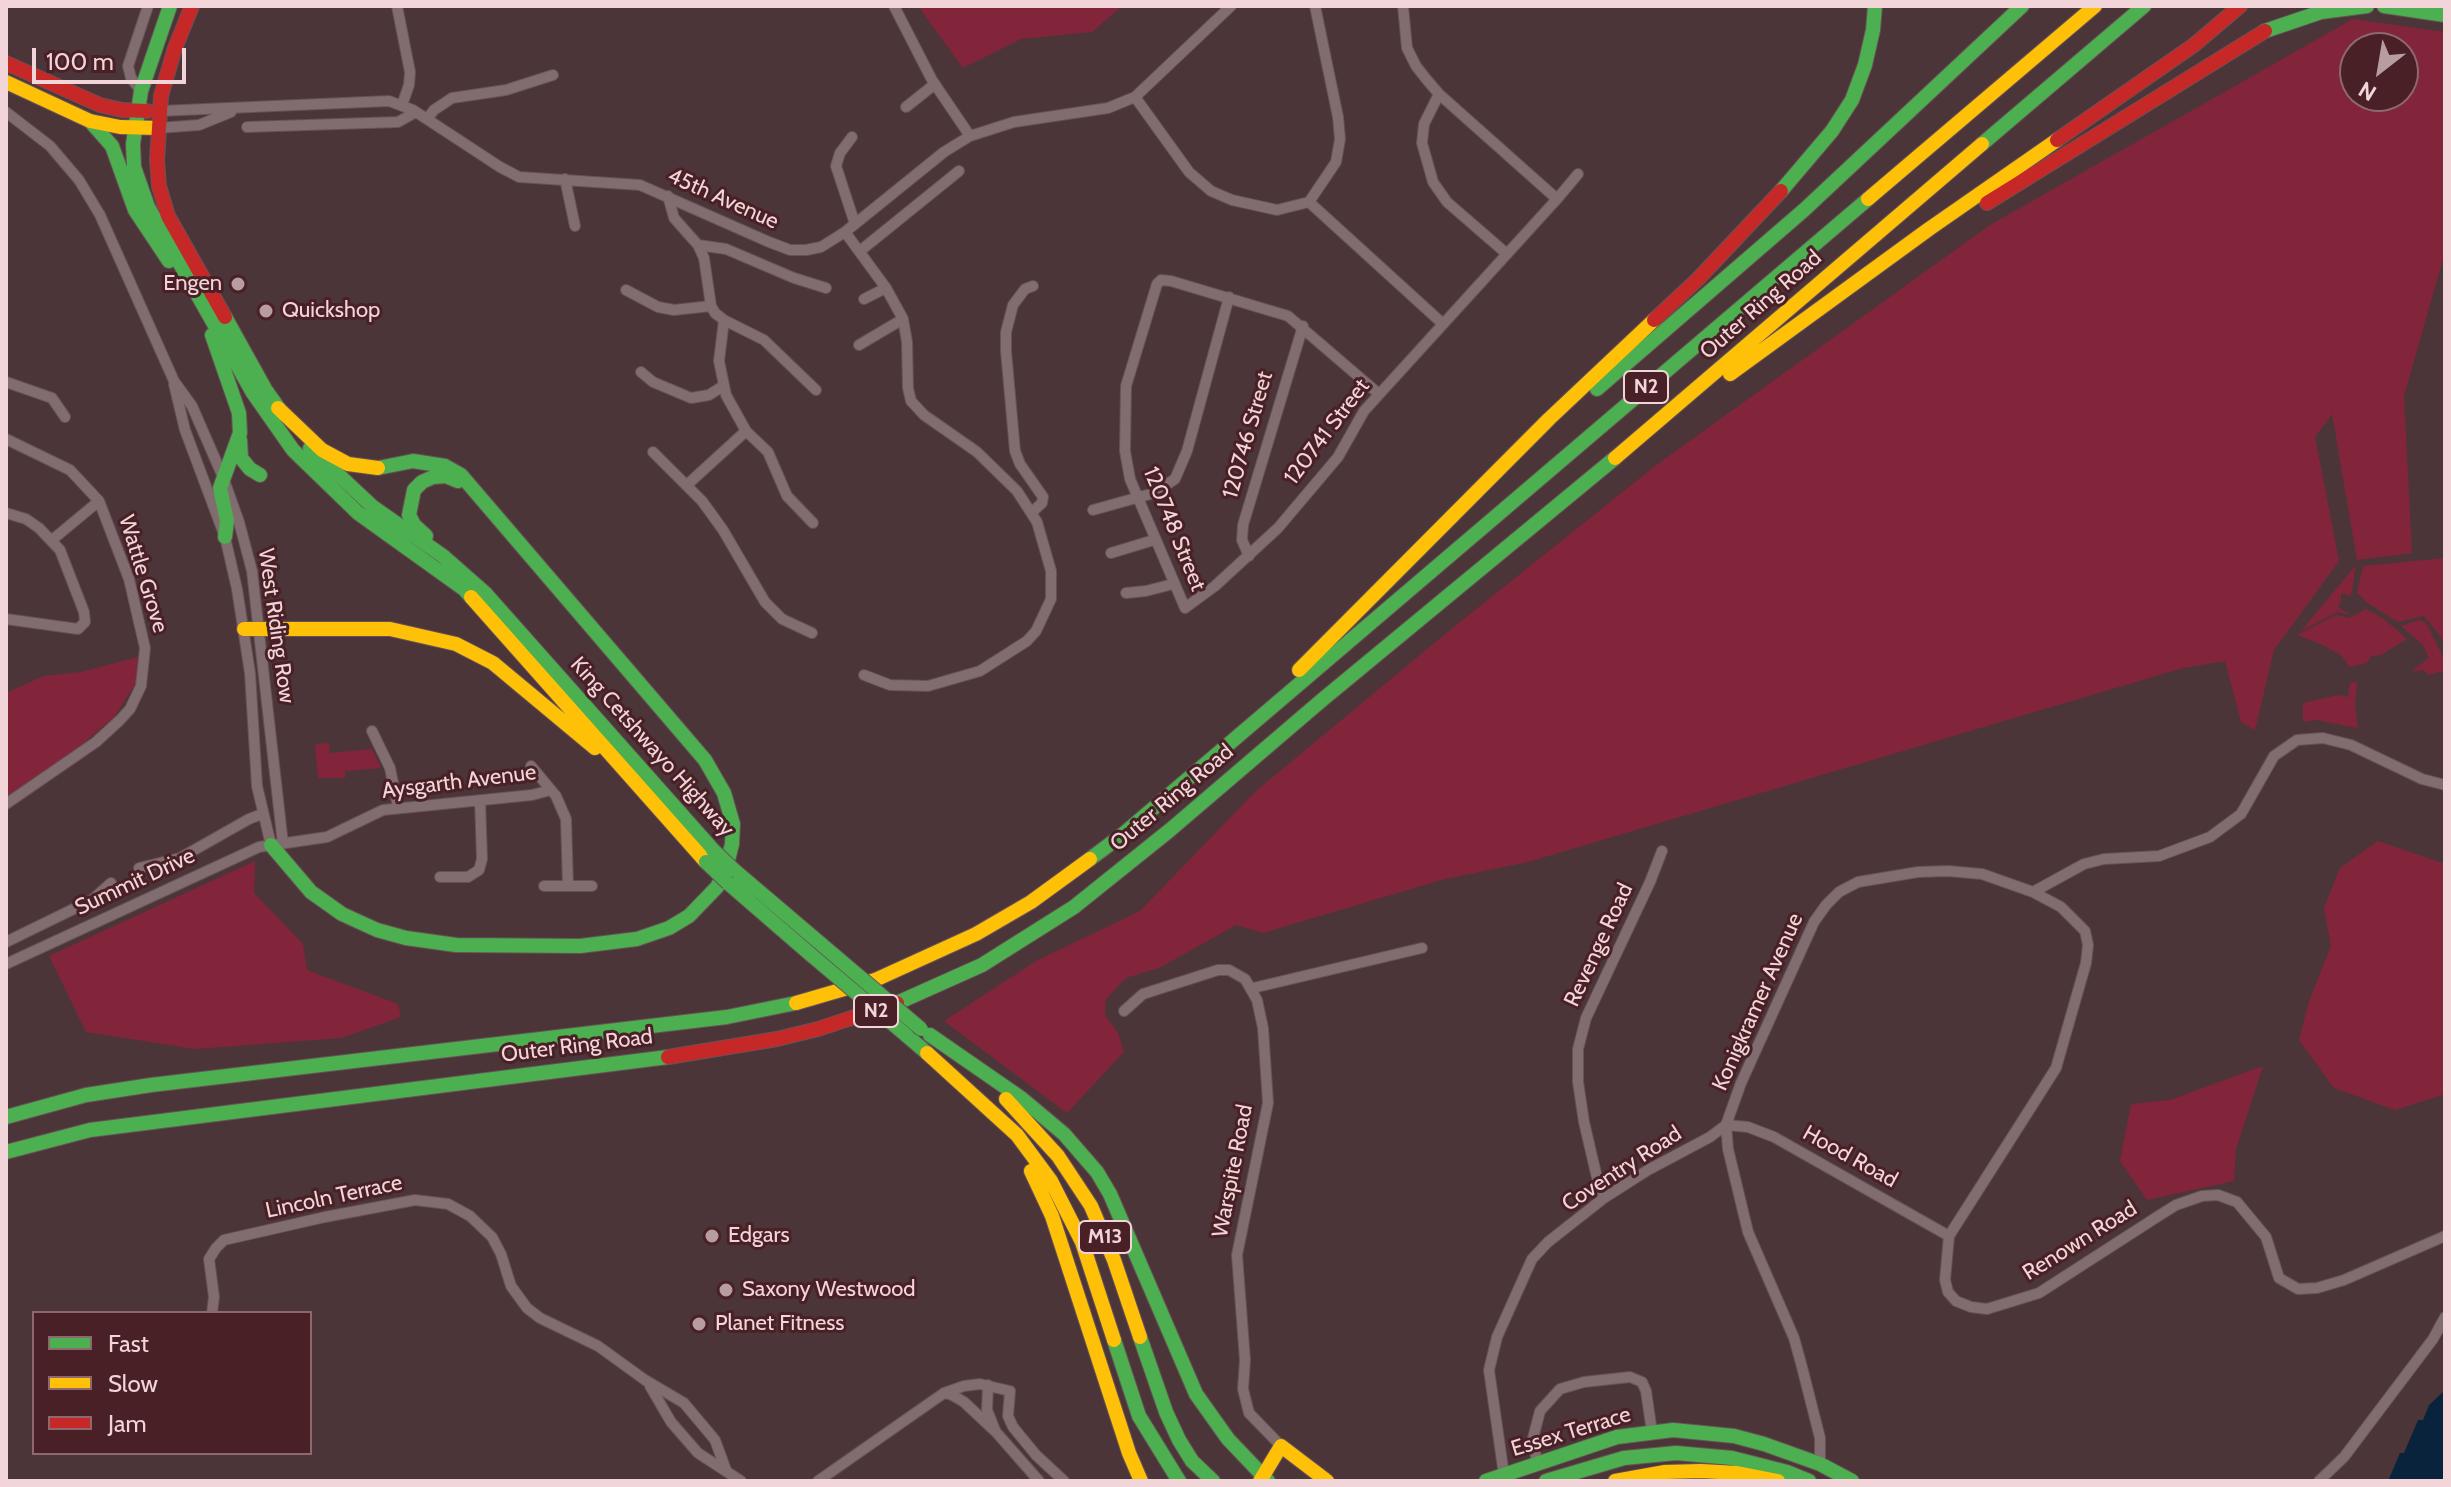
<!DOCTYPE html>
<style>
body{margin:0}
#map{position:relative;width:2451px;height:1487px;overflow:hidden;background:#4c3538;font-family:Cabin,sans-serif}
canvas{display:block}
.frame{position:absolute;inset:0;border:8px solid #f2d5d8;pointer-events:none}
.legend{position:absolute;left:32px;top:1311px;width:280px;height:144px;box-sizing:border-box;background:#4a2027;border:2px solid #8d686e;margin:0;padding:10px 14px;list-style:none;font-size:24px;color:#f2d5d8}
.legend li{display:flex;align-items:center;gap:16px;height:40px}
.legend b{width:40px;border:2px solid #8d686e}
.north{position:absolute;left:2339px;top:32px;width:80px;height:80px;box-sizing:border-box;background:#4a2027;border:2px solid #8d686e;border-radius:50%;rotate:211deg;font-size:22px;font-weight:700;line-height:32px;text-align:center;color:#f2d5d8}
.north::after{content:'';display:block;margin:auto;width:28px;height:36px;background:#b89da0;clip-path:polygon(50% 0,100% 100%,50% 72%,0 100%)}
.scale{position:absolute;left:32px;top:48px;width:154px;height:36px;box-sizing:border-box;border:4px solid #f2d5d8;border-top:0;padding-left:10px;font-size:24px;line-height:28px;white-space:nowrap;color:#f2d5d8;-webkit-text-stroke:6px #4a2027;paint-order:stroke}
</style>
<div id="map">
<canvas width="2451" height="1487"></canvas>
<div class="frame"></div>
<ul class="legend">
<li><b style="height:10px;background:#4caf50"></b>Fast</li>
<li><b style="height:10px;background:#ffc107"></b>Slow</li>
<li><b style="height:10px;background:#c62828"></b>Jam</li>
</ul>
<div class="north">N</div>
<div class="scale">100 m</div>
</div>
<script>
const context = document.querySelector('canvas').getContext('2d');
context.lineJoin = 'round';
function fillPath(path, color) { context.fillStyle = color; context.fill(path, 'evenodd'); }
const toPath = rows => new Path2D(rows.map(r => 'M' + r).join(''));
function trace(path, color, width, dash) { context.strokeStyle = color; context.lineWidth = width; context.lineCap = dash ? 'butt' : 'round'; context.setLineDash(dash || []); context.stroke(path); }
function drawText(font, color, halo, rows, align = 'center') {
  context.font = font + ' Cabin,sans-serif'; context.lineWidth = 6; context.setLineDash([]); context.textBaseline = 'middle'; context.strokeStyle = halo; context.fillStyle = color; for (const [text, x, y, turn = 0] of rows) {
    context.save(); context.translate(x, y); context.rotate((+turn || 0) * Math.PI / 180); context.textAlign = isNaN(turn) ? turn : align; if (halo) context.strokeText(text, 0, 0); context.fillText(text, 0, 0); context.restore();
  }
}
fillPath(toPath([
 [918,6,1122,6,1092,32,1021,39,963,68],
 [2353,19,2445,32,2445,252,2404,396,2412,553,2357,560,2332,414,2315,437,2339,561,2274,650,2255,730,2241,722,2225,661,2183,668,1528,862,1441,880,1263,933,1236,925,1161,967,1126,978,1106,999,1105,1015,1118,1033,1124,1052,1067,1113,944,1021,1036,961,1140,911,1256,791,1450,630,1655,466,1990,225],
 [2355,48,2403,48,2403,96,2355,96],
 [2445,558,2445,647,2441,637,2424,616,2398,622,2369,604,2357,593,2363,566],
 [2356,565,2351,596,2341,593,2341,601,2338,607,2350,615,2337,612,2301,631],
 [2366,609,2384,619,2407,639,2381,655,2372,656,2366,663,2350,667,2341,655,2321,644,2297,635,2336,615,2349,618],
 [2420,620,2426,623,2445,661,2444,671,2428,675,2424,670,2412,671,2429,658,2423,645,2401,626],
 [138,657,137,681,115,716,80,746,6,797,6,693,44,676,81,672],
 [2357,682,2355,706,2358,728,2316,720,2303,722,2303,703,2338,695,2348,697,2350,683],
 [329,743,330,753,372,749,381,768,345,771,345,778,318,778,315,744],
 [2378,841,2445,864,2445,1094,2395,1110,2334,1088,2299,1040,2309,1001,2331,946,2324,908,2340,868],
 [255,861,254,893,303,944,307,970,398,1004,401,1017,341,1038,195,1049,86,1032,49,956],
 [2263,1066,2236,1149,2234,1181,2147,1200,2120,1161,2131,1104,2170,1100]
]), '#82253b');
fillPath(toPath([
 [2443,1392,2445,1392,2445,1481,2388,1481,2400,1453,2404,1453,2418,1420,2423,1420,2429,1405]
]), '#0a233d');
const street = toPath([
 [397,6,410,72,409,85,402,105],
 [894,6,932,80,970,136],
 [1403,6,1407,48,1416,66,1427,80,1439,94,1557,199],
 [141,91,131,78,128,66,148,6],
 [1439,94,1424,124,1422,143,1433,182,1447,202,1507,254],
 [1135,97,1189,172,1211,191,1232,200,1277,210,1309,202,1336,162,1340,139,1338,117,1315,6],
 [906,107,935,84],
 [160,111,389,101,413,110,500,167,519,177,640,185,769,242,790,250,806,250,821,247,845,232,944,152,970,136,1014,122,1108,108,1135,97,1231,6],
 [6,112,50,146,79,180,100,215,174,381,192,406,223,477,239,522,252,571,283,844],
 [427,119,434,110,452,98,506,90,553,75],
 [247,127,398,122,416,112],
 [158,128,199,125,231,112],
 [852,137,840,153,836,166,855,224],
 [565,179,575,226],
 [668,196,674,218,698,245,704,258,711,306,715,313,724,320,764,340,816,390],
 [1309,202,1443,324],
 [845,232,886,288,903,319,907,342,908,388,911,401,924,415,977,452,1017,491,1037,522,1051,571,1051,599,1036,631,1027,641,980,671,928,686,890,685,864,675],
 [698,245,726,249,794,278,826,288],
 [860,251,959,171],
 [626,290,658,307,674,310,711,306],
 [864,299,886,288],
 [724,320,719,361,726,395,746,431,768,452,787,496,813,523],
 [859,345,903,319],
 [641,372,653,382,691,398,709,395,723,386],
 [6,382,52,398,65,417],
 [174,384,185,430,225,537,237,589,250,673,257,786,271,845],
 [1379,394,1288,316,1171,281,1161,280,1157,284,1126,386,1125,451,1130,479,1185,608,1215,586,1278,528,1338,457,1364,411,1557,199,1578,174],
 [6,439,70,470,99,501,129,579,145,648,141,686,130,709,120,720,96,742,6,804],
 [653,452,702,501,723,530,765,602,782,619,812,633],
 [688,484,746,431],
 [1093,510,1154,493,1175,479,1187,451,1229,297],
 [1032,512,1042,503,1043,497,1020,464,1015,451,1006,351,1006,332,1013,305,1025,289,1033,286],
 [6,513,26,519,39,528,60,550,84,612,85,622,78,629,6,619],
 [52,540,99,501],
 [1111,553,1154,540],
 [1249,556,1242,540,1243,525,1303,326],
 [1126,593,1146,591,1173,584],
 [372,731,390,768,398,807],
 [531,766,556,796,566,819,568,886,592,886],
 [139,868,180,858,249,819,262,814],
 [440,877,468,877,479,870,482,859,480,800],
 [544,886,568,886],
 [2033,892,2084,864,2104,859,2159,856,2210,837,2241,814,2274,756,2297,740,2323,738,2351,745,2422,779,2445,785],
 [6,942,92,900,111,883],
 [6,964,259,847,327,837,383,810,532,795,551,790],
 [1253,988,1422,948],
 [1124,1011,1143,994,1218,970,1229,970,1245,979,1257,1000,1263,1028,1268,1103,1237,1255,1245,1360,1243,1389,1249,1413,1281,1446],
 [1604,1198,1598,1182,1584,1122,1578,1082,1578,1049,1586,1018,1650,882,1662,851],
 [212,1313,214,1297,209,1259,216,1248,224,1240,325,1217,415,1200,448,1204,470,1216,492,1237,501,1254,511,1286,527,1308,540,1318,598,1346,645,1380,684,1403,715,1440,726,1470],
 [988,1385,987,1410,995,1430],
 [650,1386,671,1422,698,1453,741,1481],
 [944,1393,952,1395,964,1402,996,1432,1039,1481],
 [1537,1464,1533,1438,1540,1411,1560,1389,1584,1382,1630,1377,1642,1382,1646,1391,1652,1432],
 [1820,1464,1820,1438,1802,1367,1794,1338,1748,1232,1728,1149,1726,1125,1741,1083,1814,922,1826,905,1839,892,1858,882,1918,872,1948,871,1982,874,2033,892,2061,907,2085,931,2088,945,2086,963,2056,1068,1949,1236,1945,1280,1948,1292,1956,1301,1971,1307,1987,1309,2039,1293,2160,1215,2176,1205,2202,1196,2218,1195,2237,1202,2266,1237,2279,1278,2298,1289,2317,1288,2344,1280,2445,1236],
 [1504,1475,1489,1370,1497,1337,1532,1259,1548,1242,1604,1198,1648,1170,1710,1137,1726,1125,1748,1127,1774,1137,1949,1236],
 [818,1481,944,1393,964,1386,980,1384,1010,1391,1008,1416,1013,1427,1036,1455,1064,1481],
 [2319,1481,2344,1457,2433,1339,2445,1317]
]);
const fast = toPath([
 [170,6,141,91,133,144,134,167,148,207,253,393,293,450,358,513,464,589,471,597],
 [2384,6,2445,15],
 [2265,31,2321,12,2367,6],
 [90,121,112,146,135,210,169,261],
 [1982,144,2144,6],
 [1781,191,1832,131,1852,100,1865,65,1873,30,1875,6],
 [225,317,265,389,282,413],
 [212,335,239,413,240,433,220,488,227,521,225,537],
 [1597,389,1804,210,2022,6],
 [240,440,241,458,250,469,260,475],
 [310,448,373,507,443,556,485,593,713,850],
 [426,536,414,525,409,515,414,490,422,482,433,477,446,476,458,481],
 [271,845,311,892,342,914,377,930,406,938,456,945,580,946,637,939,669,928,689,916,717,887,725,872,732,844,733,824,724,793,705,760,461,475,445,466,413,461,378,468],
 [1090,859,1122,835,1868,199],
 [734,870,821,944],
 [728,883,810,954],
 [897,1003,982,965,1074,907,1170,830,1322,700,1615,458],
 [906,1035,927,1053],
 [930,1035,1021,1098,1064,1134,1097,1172,1110,1194,1196,1394,1228,1439,1268,1481],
 [6,1117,86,1095,151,1085,727,1017,796,1003],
 [6,1152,90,1130,668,1057],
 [1140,1337,1166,1412,1179,1440,1192,1461,1213,1481],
 [1114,1340,1139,1416,1179,1481],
 [1486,1481,1617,1437,1673,1430,1734,1436,1764,1444,1820,1464,1852,1481],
 [1546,1481,1624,1458,1676,1453,1732,1458,1787,1472,1809,1481]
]);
const slow = toPath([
 [6,82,90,121,120,127,158,128],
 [1868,199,2095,6],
 [1730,374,1929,229,2057,140],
 [278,408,322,450,348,464,378,468],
 [1615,458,1982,144],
 [471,597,706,862],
 [244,629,390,629,456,644,493,663,595,748],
 [1299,670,1549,419,1654,320],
 [796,1003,875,980,976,934,1031,902,1090,859],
 [927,1053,1017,1135,1051,1181,1082,1242,1114,1340],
 [1006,1099,1058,1156,1091,1206,1114,1260,1140,1337],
 [1031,1171,1052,1216,1129,1453,1141,1481],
 [1260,1481,1281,1446,1327,1481],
 [1615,1481,1665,1472,1701,1471,1737,1473,1778,1481]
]);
const jam = toPath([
 [192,6,175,48,161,96,157,160,159,186,168,216,225,317],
 [6,63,100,105,122,110,147,111],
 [2057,140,2194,45,2240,6],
 [1987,203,2265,31],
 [1654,320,1698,279,1781,191],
 [668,1057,777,1039,818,1029,897,1003]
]);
trace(street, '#665255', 12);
trace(fast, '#665255', 16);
trace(slow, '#665255', 16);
trace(jam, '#665255', 16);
trace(street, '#816d6f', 10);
trace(fast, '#4caf50', 14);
trace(slow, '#ffc107', 14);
trace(jam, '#c62828', 14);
const fastBridge = toPath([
 [713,850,734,870],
 [706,862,728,883],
 [821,944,921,1029],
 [810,954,906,1035]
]);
trace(fastBridge, '#665255', 16, []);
trace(fastBridge, '#4caf50', 14);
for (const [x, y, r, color] of [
 [238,284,8,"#b89da0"],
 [266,311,8,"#b89da0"],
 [712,1236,8,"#b89da0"],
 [726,1290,8,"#b89da0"],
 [699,1324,8,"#b89da0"]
]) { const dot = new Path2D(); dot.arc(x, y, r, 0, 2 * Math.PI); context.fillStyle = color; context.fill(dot); trace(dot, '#4a2027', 3); }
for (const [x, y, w] of [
 [1646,387,44],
 [876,1011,44],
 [1105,1237,52]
]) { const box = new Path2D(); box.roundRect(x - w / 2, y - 16, w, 32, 6); context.fillStyle = '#4a2027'; context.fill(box); trace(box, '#f2d5d8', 2); }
drawText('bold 20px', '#f2d5d8', null, [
 ["N2",1646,387],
 ["N2",876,1011],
 ["M13",1105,1237]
]);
drawText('22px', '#f2d5d8', '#4a2027', [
 ["45th Avenue",723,199,24],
 ["Outer Ring Road",1761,305,-41],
 ["120741 Street",1327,432,-53],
 ["120746 Street",1248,435,-74],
 ["120748 Street",1174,529,68],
 ["Wattle Grove",143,574,73],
 ["West Riding Row",276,626,82],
 ["King Cetshwayo Highway",652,747,48],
 ["Aysgarth Avenue",459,782,-7],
 ["Outer Ring Road",1172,798,-40],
 ["Summit Drive",135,882,-25],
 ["Revenge Road",1599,945,-65],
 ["Konigkramer Avenue",1758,1002,-66],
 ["Outer Ring Road",577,1046,-7],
 ["Hood Road",1850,1157,29],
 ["Coventry Road",1622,1169,-33],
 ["Warspite Road",1233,1171,-79],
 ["Lincoln Terrace",334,1197,-12],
 ["Renown Road",2080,1241,-32],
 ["Essex Terrace",1571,1432,-17]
]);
drawText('22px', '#f2d5d8', '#4a2027', [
 ["Engen",222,284,"right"],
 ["Quickshop",282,311],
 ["Edgars",728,1236],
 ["Saxony Westwood",742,1290],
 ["Planet Fitness",715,1324]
], 'left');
</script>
